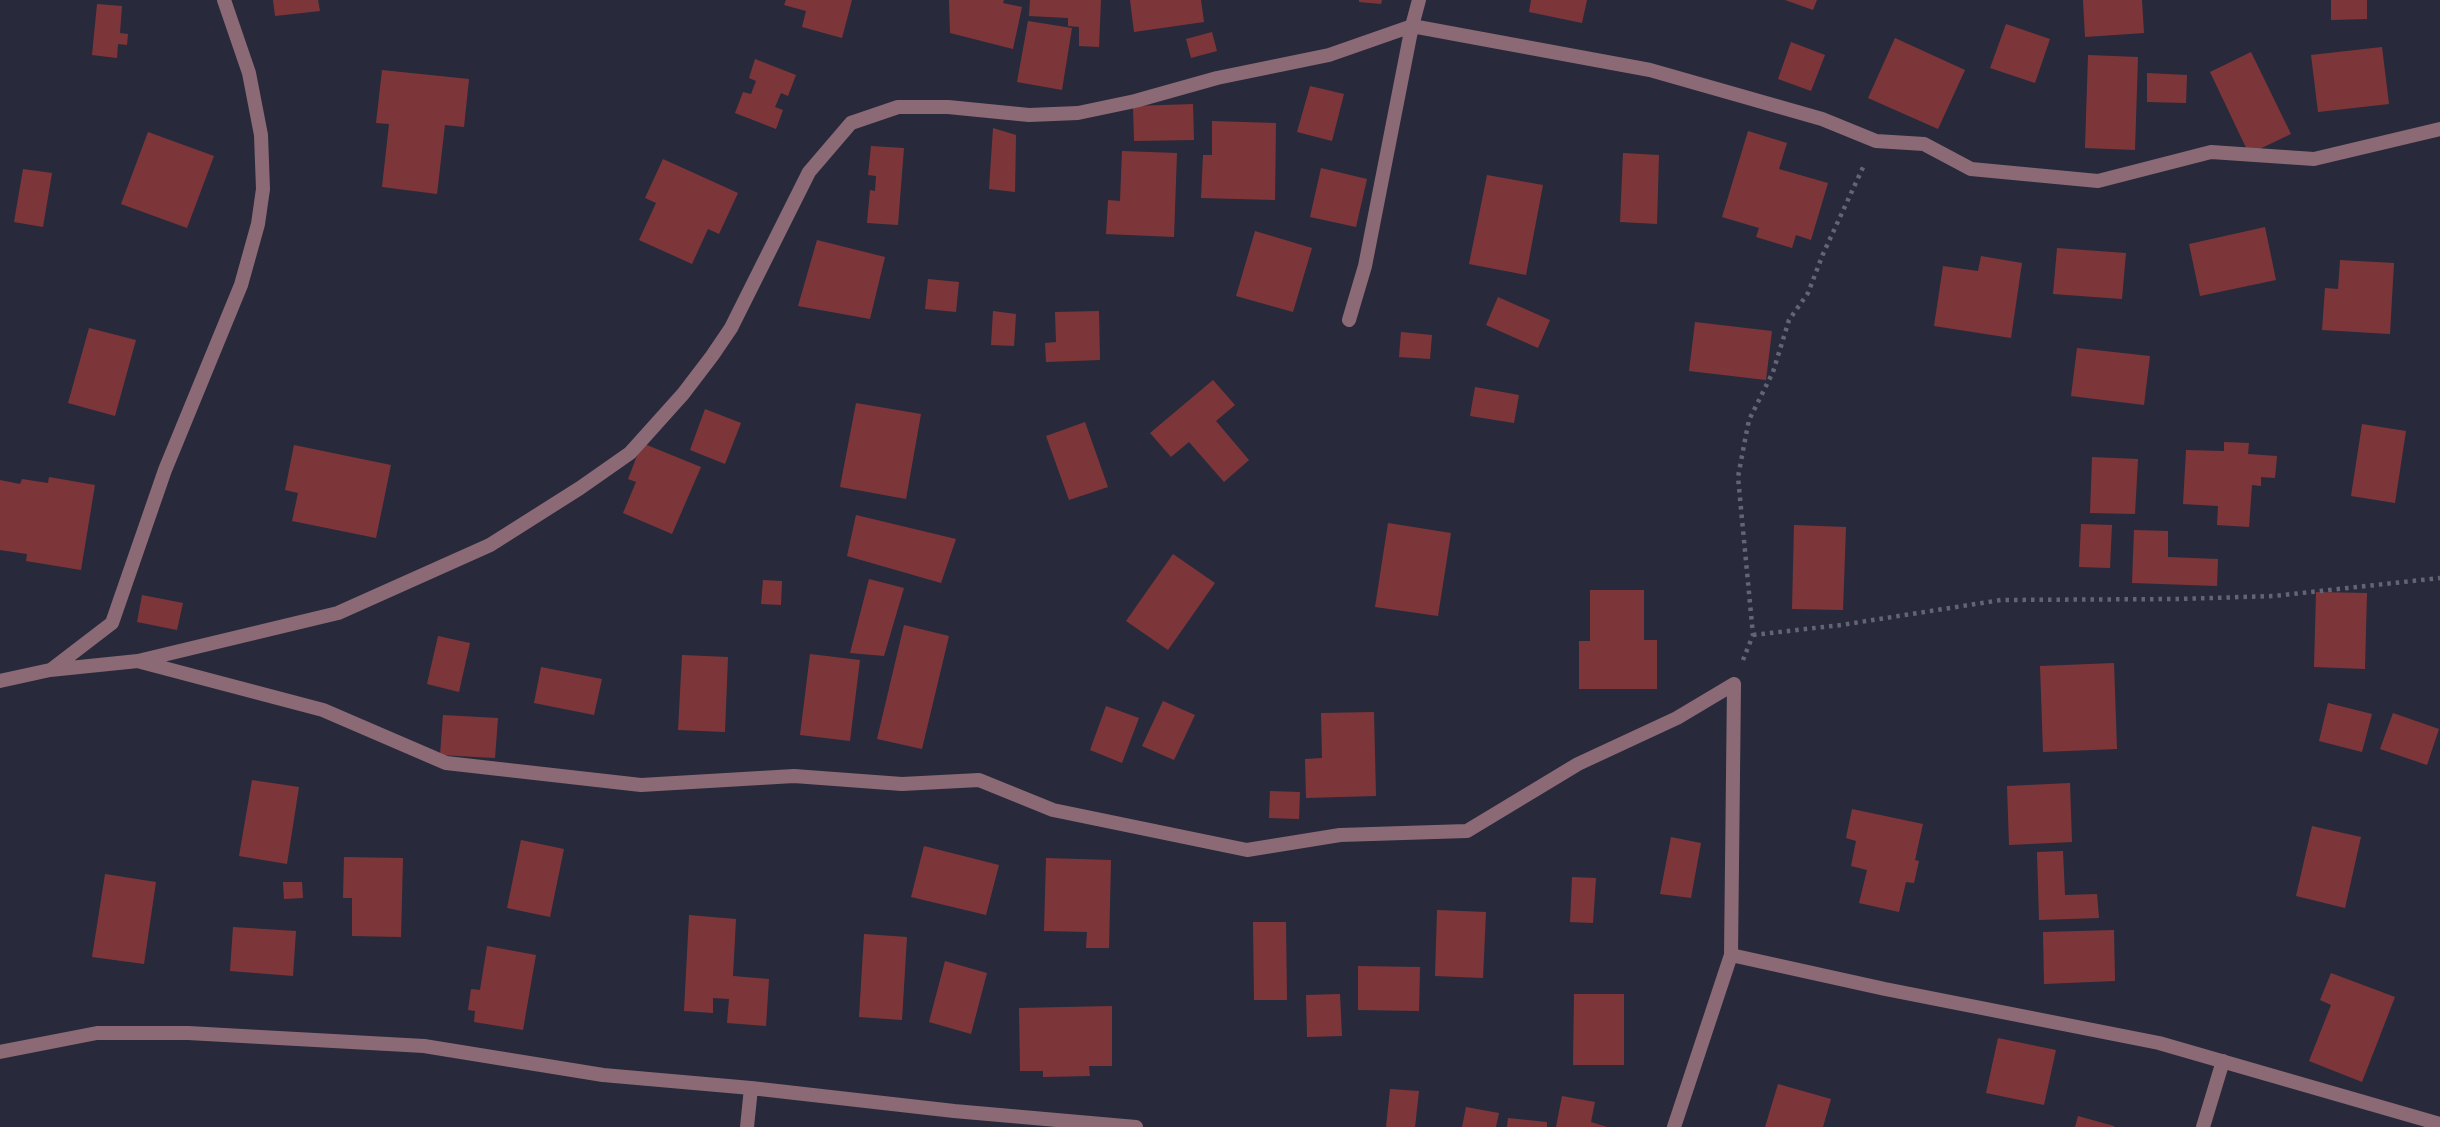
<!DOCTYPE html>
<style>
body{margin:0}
canvas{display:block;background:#28293a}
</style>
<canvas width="2440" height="1127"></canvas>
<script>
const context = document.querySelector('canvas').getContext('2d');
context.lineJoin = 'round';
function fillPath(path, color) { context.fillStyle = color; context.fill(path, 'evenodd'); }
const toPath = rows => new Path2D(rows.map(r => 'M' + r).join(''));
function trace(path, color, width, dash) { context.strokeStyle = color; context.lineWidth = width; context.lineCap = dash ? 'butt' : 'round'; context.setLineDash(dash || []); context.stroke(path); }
fillPath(toPath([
 [273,0,318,0,320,11,275,16],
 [786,0,852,0,842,38,802,27,806,11,784,5],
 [949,0,1004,0,1003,3,1022,7,1013,49,950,33],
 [1030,0,1101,0,1099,47,1079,46,1079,27,1068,26,1068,18,1029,16],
 [1130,0,1201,0,1204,22,1134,32],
 [1359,0,1382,0,1381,4,1359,2],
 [1531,0,1587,0,1582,23,1529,12],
 [1785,0,1817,0,1813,10],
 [2083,0,2142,0,2144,33,2085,37],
 [2331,0,2367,0,2367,19,2331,20],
 [97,4,122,6,120,33,128,34,127,45,118,44,117,58,92,55],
 [1028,21,1072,28,1062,90,1017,82],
 [2006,24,2050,39,2035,83,1990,68],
 [1212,32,1217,51,1191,58,1186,39],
 [1895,38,1965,70,1938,129,1868,98],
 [1791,42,1825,55,1811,91,1778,79],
 [2382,47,2389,104,2318,112,2311,55],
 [2251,52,2291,134,2249,154,2210,72],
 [2088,55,2138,57,2135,150,2085,148],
 [755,59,796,75,788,96,781,93,775,107,783,110,776,129,735,113,743,92,751,94,756,81,749,78],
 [382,70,469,79,464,127,445,125,437,194,382,187,389,124,376,123],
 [2147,73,2187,75,2186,103,2147,102],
 [1310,86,1344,94,1332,141,1297,132],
 [1193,104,1194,140,1134,141,1133,106],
 [1212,121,1276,123,1275,200,1201,198,1203,155,1212,155],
 [993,128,1016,135,1015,192,989,189],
 [1748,131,1787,143,1779,169,1828,183,1811,240,1796,235,1792,248,1756,237,1759,228,1722,217],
 [148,132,214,156,187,228,121,204],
 [871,146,904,148,898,225,867,223,870,190,875,191,876,176,868,175],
 [1122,151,1177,153,1174,237,1106,234,1108,200,1120,201],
 [1623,153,1659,155,1657,224,1620,222],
 [663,159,738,193,719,234,708,229,692,264,639,240,656,203,645,198],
 [1321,168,1367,179,1356,227,1310,217],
 [23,169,52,173,43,227,14,222],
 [1487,175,1543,185,1526,275,1469,264],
 [2265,227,2276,280,2200,296,2189,244],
 [1255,231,1312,248,1293,312,1236,296],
 [817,240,885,257,870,319,798,306],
 [2057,248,2126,253,2122,299,2053,294],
 [1981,256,2022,263,2011,338,1934,326,1943,266,1978,271],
 [2340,260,2394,263,2390,334,2322,330,2325,288,2338,289],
 [928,279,959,282,956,312,925,309],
 [1498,297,1550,320,1538,348,1486,325],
 [993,311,1016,314,1014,346,991,345],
 [1099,311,1100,360,1046,362,1045,343,1056,342,1055,312],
 [1695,322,1772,331,1766,380,1689,371],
 [89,328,136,340,115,416,68,403],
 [1401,332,1432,335,1430,359,1399,357],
 [2077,348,2150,356,2144,405,2071,396],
 [1213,380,1235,405,1216,421,1249,460,1224,482,1189,442,1171,457,1150,433],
 [1475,387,1519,395,1514,423,1470,416],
 [856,403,921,414,906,499,840,487],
 [705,409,741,423,725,464,690,450],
 [1085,422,1108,487,1069,500,1046,436],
 [2362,424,2406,431,2395,503,2351,496],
 [2224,442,2249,443,2248,454,2277,456,2275,478,2261,477,2261,486,2252,485,2249,527,2217,525,2218,506,2183,504,2186,450,2224,451],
 [642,443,701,467,672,534,623,513,636,482,628,479],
 [294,445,391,465,376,538,292,521,298,493,285,490],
 [2092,457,2138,459,2135,514,2090,513],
 [49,477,95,485,81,570,26,561,27,554,0,550,0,480,20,484,22,479,48,483],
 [856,515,956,539,941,583,847,556],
 [1388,523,1451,533,1438,616,1375,607],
 [2081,524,2112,525,2110,568,2079,567],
 [1794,525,1846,527,1843,610,1792,609],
 [2134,530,2168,531,2168,557,2218,559,2217,586,2132,583],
 [1173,554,1215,583,1168,650,1126,621],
 [869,579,904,588,884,656,850,653],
 [763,580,782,581,781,605,761,604],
 [1590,590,1644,590,1644,640,1657,640,1657,689,1579,689,1579,641,1590,641],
 [2316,592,2367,593,2365,669,2314,667],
 [142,595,183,603,177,630,137,622],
 [904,625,949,636,922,749,877,739],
 [438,636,470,643,459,692,427,684],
 [810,654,860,660,850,741,800,735],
 [682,655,728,657,725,732,678,730],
 [2114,663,2117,749,2043,752,2040,666],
 [541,667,602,679,594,715,534,703],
 [1163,701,1195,715,1174,760,1142,746],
 [2328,703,2372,714,2362,752,2319,741],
 [1106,706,1139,718,1122,763,1090,750],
 [1374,712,1376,796,1306,798,1305,759,1322,758,1321,713],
 [2393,713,2439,729,2427,765,2380,749],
 [443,715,498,718,495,758,440,755],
 [252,780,299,787,287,864,239,856],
 [2070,783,2072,842,2009,845,2007,786],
 [1270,791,1300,792,1299,819,1269,818],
 [1852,809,1923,824,1915,860,1919,861,1914,883,1906,882,1899,912,1859,903,1867,870,1851,866,1856,841,1846,838],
 [2312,826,2361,837,2345,908,2296,896],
 [1671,837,1701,843,1691,898,1660,894],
 [521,840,564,849,550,917,507,908],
 [924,846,999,865,986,915,911,897],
 [2063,851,2065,895,2097,894,2099,918,2039,920,2037,852],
 [344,857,403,858,401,937,352,936,352,898,343,898],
 [1046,858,1111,860,1109,948,1086,948,1087,932,1044,931],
 [105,874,156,882,144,964,92,957],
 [1572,877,1596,878,1593,923,1570,922],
 [283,882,302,882,303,898,284,899],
 [1437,910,1486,912,1483,978,1435,976],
 [689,915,736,919,733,976,769,979,766,1026,727,1023,729,999,713,998,713,1013,684,1011],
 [1253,922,1286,922,1287,1000,1254,1000],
 [233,927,296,931,293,976,230,971],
 [2114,930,2115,981,2044,984,2043,932],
 [864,934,907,937,902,1020,859,1017],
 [487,946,536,955,523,1030,474,1022,475,1011,468,1010,471,989,480,990],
 [945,961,987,973,971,1034,929,1022],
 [1358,966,1420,967,1419,1011,1358,1010],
 [2331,973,2395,997,2362,1082,2309,1061,2331,1005,2320,1000],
 [1340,994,1342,1036,1307,1037,1306,995],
 [1574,994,1624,994,1624,1065,1573,1065],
 [1112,1006,1112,1066,1089,1066,1090,1076,1043,1077,1043,1071,1020,1071,1019,1008],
 [1998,1038,2056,1050,2044,1105,1986,1093],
 [1778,1084,1831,1099,1823,1127,1765,1127],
 [1390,1089,1419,1091,1415,1127,1386,1127],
 [1562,1096,1595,1102,1591,1122,1607,1127,1556,1127],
 [1466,1107,1499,1113,1496,1127,1462,1127],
 [2078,1116,2114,1126,2114,1127,2075,1127],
 [1508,1118,1547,1122,1547,1127,1507,1127]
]), '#7c3639');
trace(toPath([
 [1753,635,1841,625,2001,600,2179,599,2274,596,2440,578],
 [1743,660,1753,635,1738,477,1745,440,1749,420,1773,372,1789,320,1808,293,1823,254,1865,163]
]), '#646574', 4.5, [3.5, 5]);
trace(toPath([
 [1349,320,1365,266,1412,26,1419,0],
 [141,662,323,710,446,763,641,785,794,776,902,784,979,780,1053,810,1247,850,1340,835,1467,831,1578,764,1677,718,1734,684],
 [52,669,112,623,165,470,241,285,258,224,263,189,261,135,249,73,224,0],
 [0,681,50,670,138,661,338,613,490,545,580,488,630,453,683,394,712,356,731,328,809,172,851,123,898,107,948,107,1029,115,1078,113,1135,101,1217,78,1329,55,1412,26,1650,70,1822,119,1876,141,1924,144,1971,169,2098,181,2211,152,2314,159,2440,129],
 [1731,955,1885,989,2159,1043,2440,1124],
 [0,1052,97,1033,188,1033,424,1046,603,1075,751,1088,954,1111,1136,1127],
 [747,1127,751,1088],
 [1674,1127,1731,955,1734,684],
 [2203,1127,2223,1061]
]), '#8b6a75', 14);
</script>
